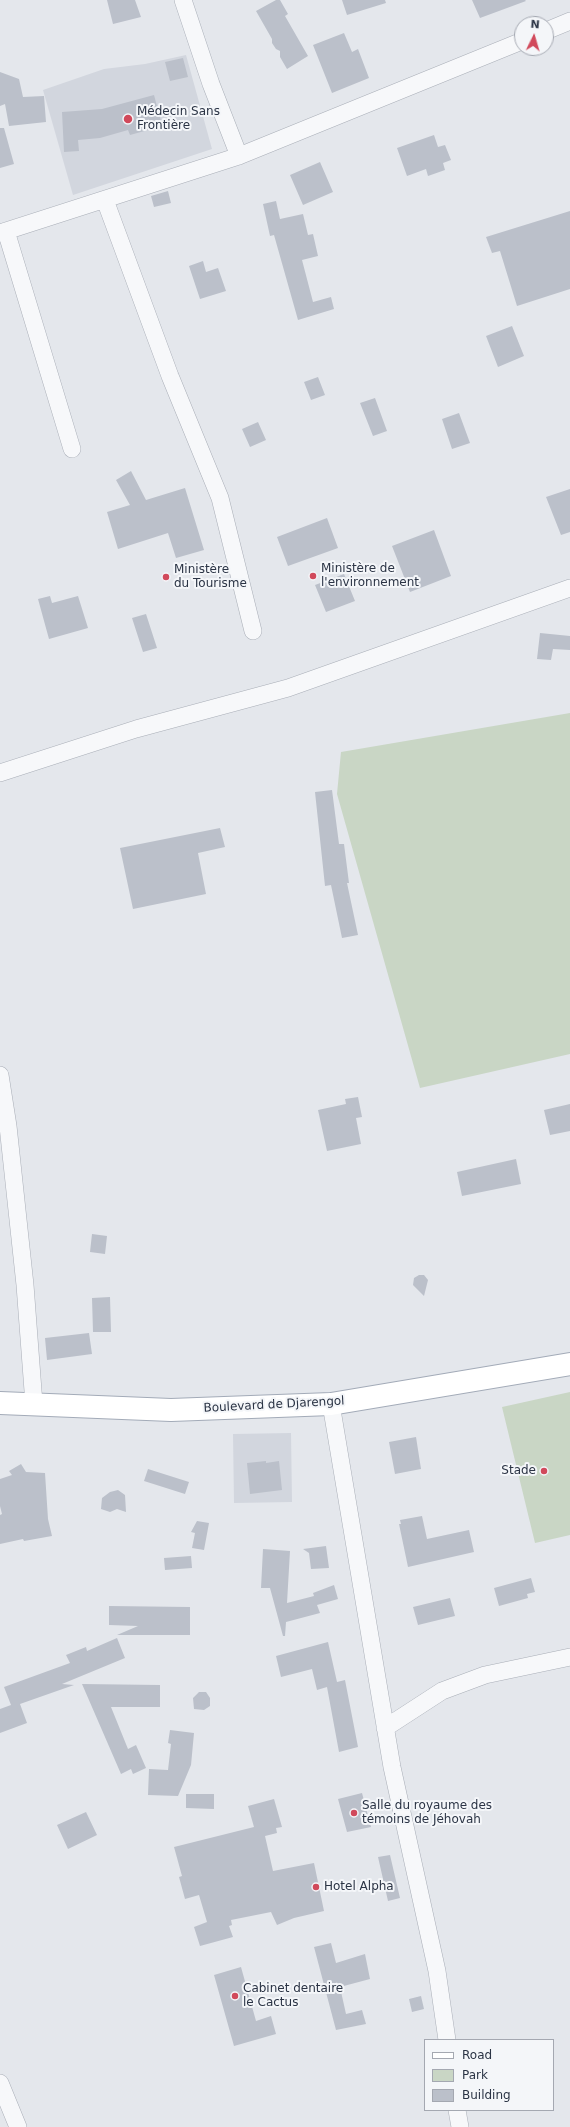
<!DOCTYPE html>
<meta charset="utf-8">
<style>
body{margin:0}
#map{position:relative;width:570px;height:2127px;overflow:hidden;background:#e4e7ec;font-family:"DejaVu Sans",sans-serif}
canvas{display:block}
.legend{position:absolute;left:424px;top:2039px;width:130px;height:72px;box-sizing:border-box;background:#f4f6f9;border:1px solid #a4a8b1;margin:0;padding:5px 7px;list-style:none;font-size:12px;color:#2b3445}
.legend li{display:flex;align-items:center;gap:8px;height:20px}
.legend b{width:20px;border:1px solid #a4a8b1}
.north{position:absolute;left:514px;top:16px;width:40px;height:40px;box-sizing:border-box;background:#f4f6f9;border:1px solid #a4a8b1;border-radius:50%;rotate:5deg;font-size:11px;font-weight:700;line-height:16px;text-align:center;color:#2b3445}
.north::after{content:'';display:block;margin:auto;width:14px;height:18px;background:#d1495b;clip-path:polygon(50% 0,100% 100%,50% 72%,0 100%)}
</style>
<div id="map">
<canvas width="570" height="2127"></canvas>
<ul class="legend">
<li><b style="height:5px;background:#fff"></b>Road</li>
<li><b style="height:11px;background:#c9d6c5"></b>Park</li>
<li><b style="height:11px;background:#bbc0ca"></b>Building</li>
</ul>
<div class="north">N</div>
</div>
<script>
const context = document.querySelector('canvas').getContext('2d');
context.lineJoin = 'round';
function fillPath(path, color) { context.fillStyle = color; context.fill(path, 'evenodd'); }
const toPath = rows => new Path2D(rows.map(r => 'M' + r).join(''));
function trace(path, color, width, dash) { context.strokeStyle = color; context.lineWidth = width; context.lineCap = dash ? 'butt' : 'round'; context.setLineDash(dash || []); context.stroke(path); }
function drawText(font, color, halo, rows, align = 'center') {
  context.font = font + ' "DejaVu Sans",sans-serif'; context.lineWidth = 4; context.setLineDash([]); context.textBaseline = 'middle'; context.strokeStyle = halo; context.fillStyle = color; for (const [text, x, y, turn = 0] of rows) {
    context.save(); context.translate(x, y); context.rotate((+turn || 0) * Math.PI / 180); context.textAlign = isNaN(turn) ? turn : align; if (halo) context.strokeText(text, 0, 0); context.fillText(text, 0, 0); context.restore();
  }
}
fillPath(toPath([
 [186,55,212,149,73,195,43,90,104,69,145,64],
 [291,1433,292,1502,234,1503,233,1434]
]), '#d2d6de');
fillPath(toPath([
 [570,713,570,1054,420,1088,337,794,341,752],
 [570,1392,570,1535,535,1543,502,1407]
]), '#c9d6c5');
fillPath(toPath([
 [107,0,135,0,141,17,113,24],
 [276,0,280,0,288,14,285,16,308,56,287,69,280,57,280,51,276,49,272,43,272,39,256,11],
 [342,0,385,0,386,3,347,15],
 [472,0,525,0,526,1,480,18],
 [344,33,352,52,358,49,369,78,332,93,313,45],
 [183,58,188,77,170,81,165,62],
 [0,72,19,79,23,97,44,96,46,122,9,126,5,104,0,106],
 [154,95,161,121,157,122,159,127,130,135,128,130,100,138,78,140,79,151,64,152,62,112,102,109],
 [0,128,4,128,14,164,0,168],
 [434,135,438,147,445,145,451,160,443,163,445,170,428,176,426,169,407,176,397,148],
 [320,162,333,192,303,205,290,175],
 [168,191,171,203,154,207,151,196],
 [276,201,280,219,303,214,308,235,313,234,318,256,302,260,313,302,331,297,334,309,298,320,274,235,270,236,263,204],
 [570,211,570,289,517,306,500,251,492,253,486,237],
 [203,261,206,272,218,268,226,291,200,299,189,266],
 [512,326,524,356,498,367,486,336],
 [318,377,325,395,311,400,304,382],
 [375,398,387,431,373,436,360,403],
 [459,413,470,443,452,449,442,419],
 [258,422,266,440,250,447,242,429],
 [131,471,146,500,185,488,204,550,176,558,168,533,118,549,107,512,130,505,116,480],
 [570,489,570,532,561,535,546,497],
 [327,518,338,548,288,566,277,537],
 [434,530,451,576,410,592,392,546],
 [344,574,355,601,326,612,315,585],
 [50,596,52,603,78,596,88,628,49,639,38,599],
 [146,614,157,648,143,652,132,618],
 [540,633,570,636,570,650,553,649,551,660,537,659],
 [332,790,339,844,344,844,349,883,347,883,358,935,342,938,331,885,325,886,315,792],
 [220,828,225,847,198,853,206,894,133,909,120,848],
 [358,1097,362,1117,356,1118,361,1144,327,1151,318,1110,346,1104,345,1099],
 [570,1104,570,1131,550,1135,544,1110],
 [516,1159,521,1184,462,1196,457,1172],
 [92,1234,107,1236,105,1254,90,1252],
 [419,1275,424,1275,428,1280,424,1296,413,1285,414,1278],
 [110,1297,111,1332,93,1332,92,1298],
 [89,1333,92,1354,47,1360,45,1338],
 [416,1437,421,1469,395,1474,389,1442],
 [266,1461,266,1463,279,1461,282,1490,250,1494,247,1463],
 [21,1464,26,1472,45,1473,48,1519,52,1536,24,1541,23,1539,0,1544,0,1515,2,1514,0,1506,0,1479,12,1475,9,1471],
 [148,1469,189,1482,185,1494,144,1481],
 [118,1490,125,1495,126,1512,117,1509,110,1512,101,1509,102,1498,110,1492],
 [422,1516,427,1539,469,1530,474,1552,408,1567,399,1524,401,1524,400,1520],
 [197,1521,209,1523,204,1550,192,1548,195,1533,191,1532],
 [326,1546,329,1568,311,1569,309,1553,303,1549],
 [263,1549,290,1551,287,1603,314,1596,313,1593,334,1585,338,1599,317,1605,320,1613,286,1622,285,1636,283,1636,270,1588,261,1588],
 [191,1556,192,1568,165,1570,164,1558],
 [531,1578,535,1592,527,1594,528,1598,499,1606,494,1588],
 [450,1598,455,1616,418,1625,413,1607],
 [109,1606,190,1607,190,1635,117,1635,138,1626,109,1625],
 [117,1638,125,1658,62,1684,74,1685,20,1704,27,1723,0,1733,0,1709,11,1705,4,1687,70,1663,66,1655,86,1647,87,1651],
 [328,1642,337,1682,345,1680,358,1747,339,1752,327,1687,317,1690,312,1669,281,1677,276,1656],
 [82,1684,160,1685,160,1707,111,1707,128,1749,136,1745,146,1768,133,1774,131,1769,121,1774],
 [199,1692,206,1692,210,1698,210,1706,204,1710,194,1709,193,1698],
 [170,1730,194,1733,191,1765,178,1796,148,1795,149,1769,168,1770,171,1744,168,1743],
 [362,1793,371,1827,347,1832,338,1799],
 [186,1794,214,1794,214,1809,186,1808],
 [274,1799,282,1827,276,1828,277,1833,265,1836,273,1871,314,1863,324,1911,294,1918,277,1925,271,1912,231,1920,232,1925,229,1926,233,1937,200,1946,194,1927,207,1922,199,1895,185,1899,179,1877,182,1876,174,1847,254,1827,248,1806],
 [86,1812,97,1835,68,1849,57,1825],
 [390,1855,400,1898,388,1901,378,1857],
 [331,1943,336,1963,365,1954,370,1979,340,1987,346,2014,362,2010,366,2024,336,2030,314,1947],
 [241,1967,256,2021,271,2016,276,2034,234,2046,214,1975],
 [421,1996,424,2009,412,2012,409,1999]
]), '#bbc0ca');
const minor = toPath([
 [183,0,211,84,239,156],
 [546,31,570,21],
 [105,200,170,376,220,498,253,631],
 [6,231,72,449],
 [0,233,239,156,522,41],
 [0,773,136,729,288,688,570,588],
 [0,1075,8,1126,25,1285,34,1404],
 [331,1404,392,1767,437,1971,447,2040],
 [385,1728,442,1691,485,1675,570,1657],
 [0,2083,18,2127],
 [457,2110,460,2127]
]);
const major = toPath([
 [0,1403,171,1410,331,1404,570,1364]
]);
trace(minor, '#a9aeb7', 18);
trace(major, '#a3abb8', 24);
trace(minor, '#f7f8fa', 17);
trace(major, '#fff', 22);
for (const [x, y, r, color] of [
 [128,119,5,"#d1495b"],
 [313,576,4,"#d1495b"],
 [166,577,4,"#d1495b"],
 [544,1471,4,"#d1495b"],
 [354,1813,4,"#d1495b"],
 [316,1887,4,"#d1495b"],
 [235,1996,4,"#d1495b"]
]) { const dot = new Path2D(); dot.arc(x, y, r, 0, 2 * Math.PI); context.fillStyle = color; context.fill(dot); trace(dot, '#f4f6f9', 1.5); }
drawText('12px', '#2b3445', '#f4f6f9', [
 ["Médecin Sans",137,112],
 ["Frontière",137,126],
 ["Ministère de",321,569],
 ["l'environnement",321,583],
 ["Ministère",174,570],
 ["du Tourisme",174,584],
 ["Stade",536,1471,"right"],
 ["Salle du royaume des",362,1806],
 ["témoins de Jéhovah",362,1820],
 ["Hotel Alpha",324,1887],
 ["Cabinet dentaire",243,1989],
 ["le Cactus",243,2003]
], 'left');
drawText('12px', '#2b3445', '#f4f6f9', [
 ["Boulevard de Djarengol",274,1405,-3]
]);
</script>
